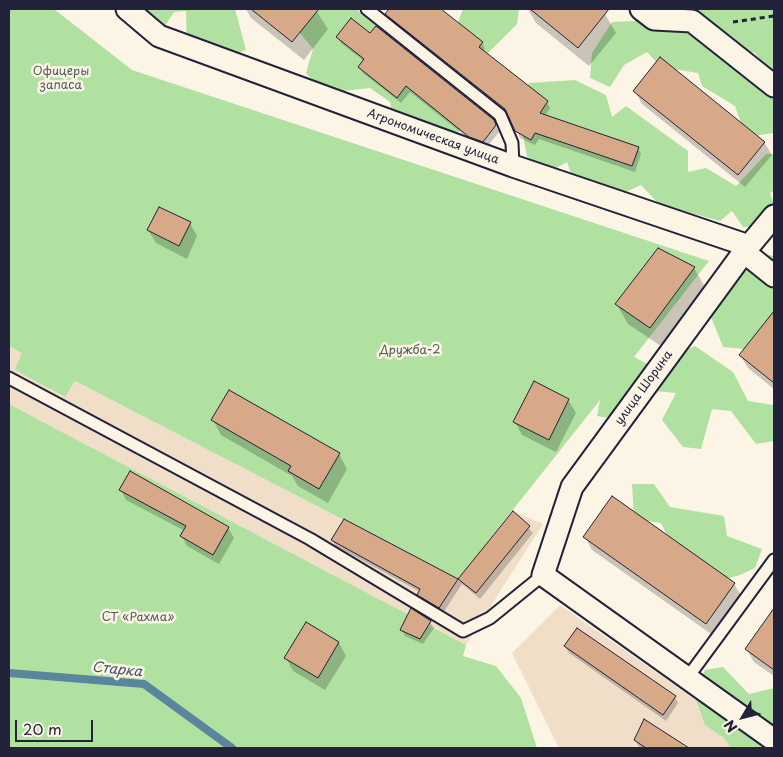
<!DOCTYPE html>
<meta charset="utf-8">
<style>
body{margin:0}
#map{position:relative;width:783px;height:757px;overflow:hidden;background:#fcf5e5;font-family:"Playpen Sans",sans-serif}
canvas{display:block}
.frame{position:absolute;inset:0;border:10px solid #22223b;pointer-events:none}
.north{position:absolute;left:718px;top:692px;width:50px;height:50px;-webkit-text-stroke:4px #fcf5e5;paint-order:stroke;rotate:233deg;font-size:14px;font-weight:700;line-height:20px;text-align:center;color:#22223b}
.north::after{content:'';display:block;margin:auto;width:18px;height:22px;background:#22223b;clip-path:polygon(50% 0,100% 100%,50% 72%,0 100%)}
.scale{position:absolute;left:15px;top:720px;width:78px;height:22px;box-sizing:border-box;border:2px solid #22223b;border-top:0;padding-left:6px;font-size:15px;line-height:18px;white-space:nowrap;color:#22223b;-webkit-text-stroke:4px #fcf5e5;paint-order:stroke}
</style>
<div id="map">
<canvas width="783" height="757"></canvas>
<div class="frame"></div>
<div class="north">N</div>
<div class="scale">20 m</div>
</div>
<script>
const context = document.querySelector('canvas').getContext('2d');
context.lineJoin = 'round';
function fillPath(path, color) { context.fillStyle = color; context.fill(path, 'evenodd'); }
const toPath = rows => new Path2D(rows.map(r => 'M' + r).join(''));
function trace(path, color, width, dash) { context.strokeStyle = color; context.lineWidth = width; context.lineCap = dash ? 'butt' : 'round'; context.setLineDash(dash || []); context.stroke(path); }
function drawText(font, color, halo, rows, align = 'center') {
  context.font = font + ' "Playpen Sans",sans-serif'; context.lineWidth = 5; context.setLineDash([]); context.textBaseline = 'middle'; context.strokeStyle = halo; context.fillStyle = color; for (const [text, x, y, turn = 0] of rows) {
    context.save(); context.translate(x, y); context.rotate((+turn || 0) * Math.PI / 180); context.textAlign = isNaN(turn) ? turn : align; if (halo) context.strokeText(text, 0, 0); context.fillText(text, 0, 0); context.restore();
  }
}
fillPath(toPath([
 [9,346,23,353,15,369,64,397,75,381,458,579,513,511,543,524,466,645,9,404],
 [560,605,765,748,559,748,512,653]
]), '#f1dec9');
fillPath(toPath([
 [9,9,54,9,132,70,709,261,634,357,649,365,695,346,733,372,748,401,774,405,774,441,756,444,731,411,712,409,701,449,683,447,662,420,676,393,632,389,614,419,597,416,600,400,458,579,75,381,65,397,26,376,15,369,22,353,9,346],
 [116,9,235,9,246,50,211,63,187,53,186,11,174,12,155,41,129,26],
 [280,9,356,9,382,30,386,60,404,46,425,57,428,72,465,125,456,134,436,126,416,141,396,133,390,102,370,88,324,93,306,73,313,49],
 [463,9,519,9,517,24,485,56,453,35],
 [640,9,774,9,774,71,763,63,754,52,735,66,774,99,774,133,746,137,735,106,702,86,698,73,661,67,647,52,624,65,610,87,590,78,592,53,612,22,635,21],
 [575,80,606,95,612,117,626,106,688,151,688,172,706,168,736,186,766,154,774,154,774,191,770,193,774,204,774,223,771,227,743,227,732,211,720,221,659,204,641,185,615,197,575,184,567,162,545,174,527,156,518,111,529,83],
 [758,253,774,256,774,338,766,351,723,347,709,312,721,276,747,271],
 [9,404,466,645,463,656,496,666,521,698,537,748,9,748],
 [632,484,654,484,670,507,724,516,727,536,762,549,755,568,740,575,722,580,677,556,661,523,634,519],
 [723,667,749,694,774,688,774,733,764,748,731,748,724,738,705,725,694,694,705,670]
]), '#b0e1a1');
fillPath(toPath([
 [246,9,315,9,328,29,304,60,251,18],
 [391,9,439,9,482,43,485,49,483,52,547,102,550,108,545,116,638,148,641,154,635,172,539,139,535,145,520,138,509,114,390,20,387,14],
 [528,9,598,9,605,14,616,33,589,66,536,23],
 [370,35,493,121,499,132,487,147,474,143,410,92,401,103,363,73,359,67,364,61,341,43,338,37],
 [635,91,764,142,772,155,745,187,642,104],
 [190,223,197,236,187,259,156,243,148,230],
 [694,268,705,287,661,346,628,324,617,305],
 [771,317,774,319,774,389,748,368,740,355],
 [568,400,576,413,556,452,522,435,515,422],
 [213,420,339,454,347,469,328,503,298,486,292,476,221,435],
 [130,473,228,528,234,538,219,564,187,546,182,536,185,531,126,500,121,490],
 [513,512,533,533,480,599,462,584,443,613,422,601,419,595,420,592,336,546,332,540,345,520,458,581],
 [585,537,734,584,742,597,714,636,592,550],
 [774,611,774,676,754,662,747,650],
 [430,622,434,628,423,644,405,636,402,630],
 [339,643,346,656,325,690,293,671,286,658],
 [565,646,675,697,678,703,666,721,569,653],
 [645,720,688,748,640,748,635,740]
]), '#0003');
trace(toPath([
 [9,673,144,684,232,748]
]), '#59869d', 8);
const building = toPath([
 [251,9,319,9,292,42,251,9],
 [389,9,441,9,483,42,479,47,548,101,540,113,639,147,632,166,535,133,531,140,515,131,505,109,385,14,389,9],
 [530,9,609,9,578,48,530,9],
 [351,18,370,33,376,26,494,120,496,125,483,142,469,137,406,86,397,98,358,67,364,59,336,37,351,18],
 [660,57,765,142,738,175,633,91,660,57],
 [159,207,191,222,179,246,147,230,159,207],
 [658,248,695,267,650,328,615,304,658,248],
 [774,311,774,383,739,355,774,311],
 [534,381,569,399,549,440,513,422,534,381],
 [229,390,340,453,319,489,288,471,291,466,211,420,229,390],
 [130,471,229,527,213,555,180,536,186,526,119,490,130,471],
 [612,496,735,583,706,624,583,537,612,496],
 [513,511,530,526,476,593,458,579,513,511],
 [344,519,458,579,439,608,417,595,420,589,331,540,344,519],
 [411,608,431,621,420,639,400,630,411,608],
 [774,608,774,670,745,649,774,608],
 [306,622,339,642,318,678,284,658,306,622],
 [577,628,676,696,663,715,564,646,577,628],
 [644,719,689,748,646,748,634,740,644,719]
]);
fillPath(building, '#d7a989');
trace(building, '#22223b', 1);
const service = toPath([
 [367,9,500,115,512,143,513,166],
 [9,378,310,539,463,631,490,618,543,575],
 [688,677,774,560]
]);
const minor = toPath([
 [127,9,159,36,513,166,749,246],
 [641,9,654,19,692,21,774,86],
 [774,216,744,252,572,487,543,575,774,740],
 [744,252,774,276]
]);
trace(service, '#22223b', 15);
trace(minor, '#22223b', 25);
trace(toPath([
 [733,22,774,16]
]), '#22223b', 3, [5, 4]);
trace(service, '#fcf5e5', 11);
trace(minor, '#fcf5e5', 21);
drawText('12px', '#4d5b5a', '#fcf5e5', [
 ["Офицеры",61,72],
 ["запаса",61,86],
 ["Дружба-2",410,351],
 ["СТ «Рахма»",138,618]
]);
drawText('12px', '#22223b', '#fcf5e5', [
 ["Агрономическая улица",433,137,20],
 ["улица Шорина",644,388,-54]
]);
drawText('italic 14px', '#3e546c', '#fcf5e5', [
 ["Старка",117,670,6]
]);
</script>
